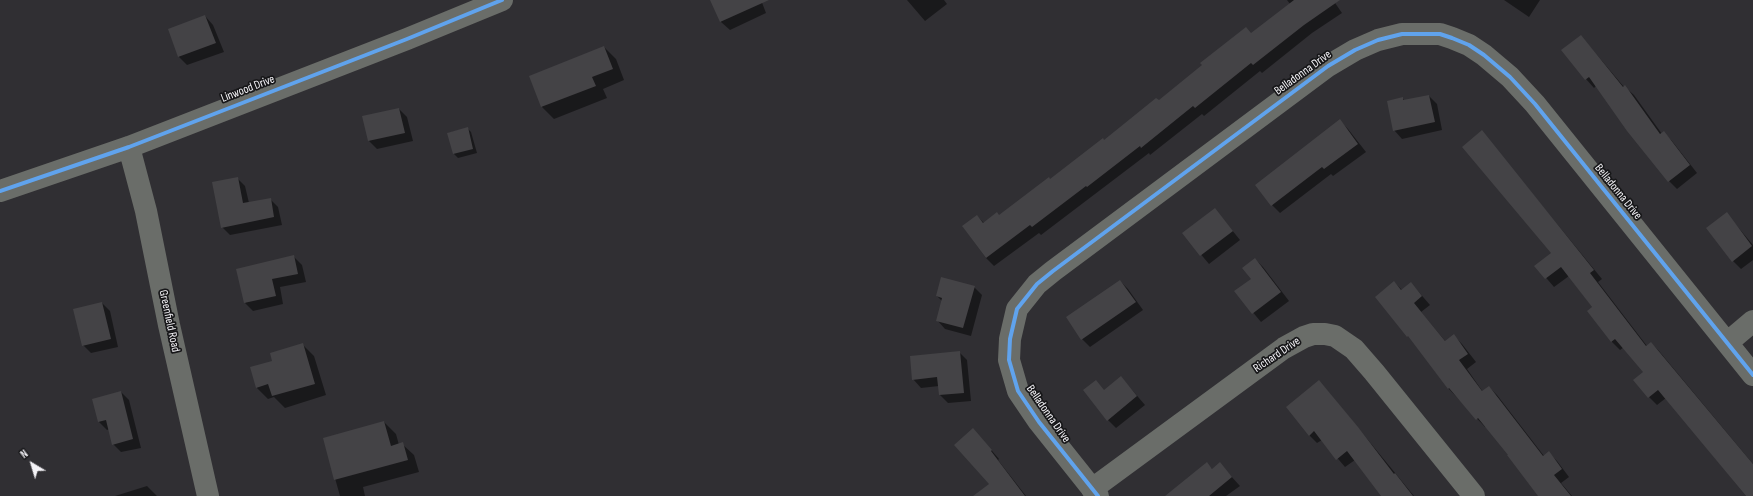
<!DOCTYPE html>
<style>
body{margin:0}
#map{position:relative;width:1753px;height:496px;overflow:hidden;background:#302f33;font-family:"Sofia Sans Condensed",sans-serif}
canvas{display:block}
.north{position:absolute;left:12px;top:444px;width:40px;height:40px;-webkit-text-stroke:3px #171719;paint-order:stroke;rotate:322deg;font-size:11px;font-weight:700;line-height:16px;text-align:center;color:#f4f3f7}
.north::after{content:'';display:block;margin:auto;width:14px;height:18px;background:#f4f3f7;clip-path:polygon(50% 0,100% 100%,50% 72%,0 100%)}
</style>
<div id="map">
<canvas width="1753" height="496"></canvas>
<div class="north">N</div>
</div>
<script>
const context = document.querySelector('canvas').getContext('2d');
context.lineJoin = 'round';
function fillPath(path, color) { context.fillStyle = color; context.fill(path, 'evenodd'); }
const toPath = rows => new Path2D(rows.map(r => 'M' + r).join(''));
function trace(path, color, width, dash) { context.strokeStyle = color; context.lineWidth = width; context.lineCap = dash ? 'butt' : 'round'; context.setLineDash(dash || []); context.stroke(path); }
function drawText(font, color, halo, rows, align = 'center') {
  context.font = font + ' "Sofia Sans Condensed",sans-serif'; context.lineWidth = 3.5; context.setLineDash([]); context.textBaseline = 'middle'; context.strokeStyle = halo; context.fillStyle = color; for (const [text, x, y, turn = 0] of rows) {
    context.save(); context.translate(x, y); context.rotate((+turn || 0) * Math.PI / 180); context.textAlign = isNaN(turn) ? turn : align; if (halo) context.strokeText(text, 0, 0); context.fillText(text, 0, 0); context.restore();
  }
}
fillPath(toPath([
 [711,0,761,0,766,13,730,30,721,22],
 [907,0,944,0,947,4,925,21],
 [1287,0,1333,0,1342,13,1312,33,1262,73,1260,71,1204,116,1202,114,1150,155,1149,153,1041,235,1039,233,994,266,986,258,963,227,977,216,984,223,1000,216,1252,34,1290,4],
 [1504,0,1540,0,1529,17],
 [205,16,213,25,224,52,187,65,179,57,169,30],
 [1581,36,1624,87,1625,87,1634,95,1662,134,1664,133,1672,141,1697,173,1677,189,1669,181,1596,86,1594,88,1586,79,1563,50],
 [604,47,616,59,624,80,603,89,607,98,554,119,542,107,530,77],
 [1429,96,1437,104,1442,130,1402,139,1394,130,1402,98,1405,101],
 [399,109,407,117,413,141,377,149,369,141],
 [1340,121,1348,129,1366,152,1333,176,1331,174,1280,213,1272,205],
 [467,128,471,132,477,153,458,158,454,154,448,133],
 [1482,132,1602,279,1598,282,1647,346,1651,343,1659,351,1753,464,1753,496,1746,496,1666,398,1657,405,1649,397,1644,372,1624,347,1620,350,1612,342,1588,311,1593,308,1569,276,1554,287,1536,266,1552,253],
 [237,178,245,186,249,203,270,199,278,207,282,225,230,235,222,227],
 [1215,209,1240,240,1209,264,1183,233],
 [1726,213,1753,245,1753,260,1741,269,1733,261],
 [294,257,302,265,306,282,280,287,283,304,253,311,245,303],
 [1255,259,1263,267,1289,301,1261,322,1236,292,1252,279],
 [1120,281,1128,289,1143,310,1090,347,1082,339],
 [1394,282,1402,290,1411,283,1430,305,1421,312,1446,342,1454,336,1462,344,1476,362,1467,369,1483,392,1489,387,1497,395,1544,456,1549,453,1557,461,1569,477,1561,483,1572,496,1541,496,1486,426,1485,427,1448,388,1415,343,1376,297],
 [974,287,982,295,971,336,945,329,937,320,942,301,937,296],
 [102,303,110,311,118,347,91,353,83,345],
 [302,344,314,356,326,395,285,408,274,397,268,399,256,387,274,362],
 [959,352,967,360,971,401,948,403,940,395,939,386,921,388,913,379],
 [1121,377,1145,405,1116,428,1108,420,1105,391],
 [1319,381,1327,390,1414,496,1382,496,1355,460,1345,467,1322,440,1317,443,1309,435],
 [121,392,129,400,141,448,121,452,113,444,110,429,107,430,99,422],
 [384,422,396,434,399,445,402,444,414,455,419,472,363,487,365,496,340,496,324,439],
 [981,438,999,459,998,460,1026,496,987,496,990,484],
 [1206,463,1213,470,1220,464,1240,486,1226,496,1175,496],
 [147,486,157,496,115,496]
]), '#0007');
fillPath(toPath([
 [710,0,769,0,720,22],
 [1294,0,1340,0,1304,25,1253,65,1251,63,1195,108,1193,106,1141,148,1140,146,1087,187,1086,186,1032,227,1030,225,986,258,962,226,977,215,983,223,997,212,999,215,1049,177,1050,179,1103,138,1104,140,1156,98,1159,100,1202,65,1200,63,1246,27,1251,33],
 [205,15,216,43,178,57,168,29],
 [1581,35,1623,87,1625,85,1660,134,1664,131,1690,165,1668,182,1627,131,1589,77,1585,80,1561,50],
 [604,46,613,69,592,77,596,86,541,107,529,76],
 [1429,95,1435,122,1393,131,1387,101,1403,97,1403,100],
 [399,108,405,133,368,141,362,116],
 [1340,119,1358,144,1324,169,1322,167,1271,206,1255,185],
 [468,127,473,149,453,154,447,133],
 [1482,130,1594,270,1590,273,1646,346,1651,342,1753,464,1753,496,1746,496,1658,390,1648,398,1633,380,1643,372,1615,339,1611,342,1587,311,1592,307,1561,267,1545,279,1534,266,1551,253,1462,147],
 [238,177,243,203,271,198,274,217,221,228,212,182],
 [1215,208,1233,231,1200,256,1182,233],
 [1727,212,1752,246,1732,262,1706,228],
 [294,255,298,274,272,279,276,296,244,303,236,269],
 [1255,258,1281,292,1252,314,1234,291,1251,279,1242,268],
 [941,277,975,286,963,328,936,321,942,298,936,296],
 [1120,280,1136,302,1081,340,1066,317],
 [1394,281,1401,290,1411,282,1422,296,1414,303,1445,341,1454,334,1468,354,1459,360,1482,391,1489,386,1543,456,1549,451,1562,469,1554,475,1571,496,1538,496,1507,455,1508,455,1478,418,1476,420,1449,388,1448,389,1408,336,1407,337,1375,297],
 [102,302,111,339,82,346,73,309],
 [303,343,315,384,272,396,268,384,256,388,250,367,272,361,270,353],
 [960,351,964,393,939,395,937,377,912,380,910,356],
 [1121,376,1137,396,1107,421,1083,390,1096,380,1104,390],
 [1319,380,1358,427,1394,474,1395,473,1413,496,1381,496,1347,451,1336,460,1314,431,1309,436,1286,407],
 [121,391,133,439,112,445,106,420,98,422,92,399],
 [384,421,391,446,403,442,408,460,334,480,323,438],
 [973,428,992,450,991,451,1025,496,973,496,989,484,954,445],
 [1207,462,1212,469,1220,462,1232,477,1209,496,1165,496]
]), '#444346');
trace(toPath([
 [129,147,146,211,169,325,208,496],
 [0,191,129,147,407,39,502,0],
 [1727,343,1753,321],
 [1092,489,1284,348,1304,337,1313,334,1325,334,1335,336,1354,349,1374,372,1474,496],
 [1098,496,1039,422,1018,391,1009,360,1010,339,1017,309,1037,284,1053,271,1328,66,1355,50,1378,40,1402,34,1440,34,1452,38,1469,45,1484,55,1510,77,1535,104,1753,375]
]), '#6a6d69', 22);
trace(toPath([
 [0,191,129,147,407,39,502,0],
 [1098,496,1039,422,1018,391,1009,360,1010,339,1017,309,1037,284,1053,271,1328,66,1355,50,1378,40,1402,34,1440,34,1452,38,1469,45,1484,55,1510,77,1535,104,1753,375]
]), '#60a3ed', 4);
drawText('12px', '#f4f3f7', '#171719', [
 ["Belladonna Drive",1303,73,-36],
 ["Linwood Drive",248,89,-21],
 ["Belladonna Drive",1618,192,51],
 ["Greenfield Road",169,321,78],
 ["Richard Drive",1277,355,-34],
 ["Belladonna Drive",1048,414,55]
]);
</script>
